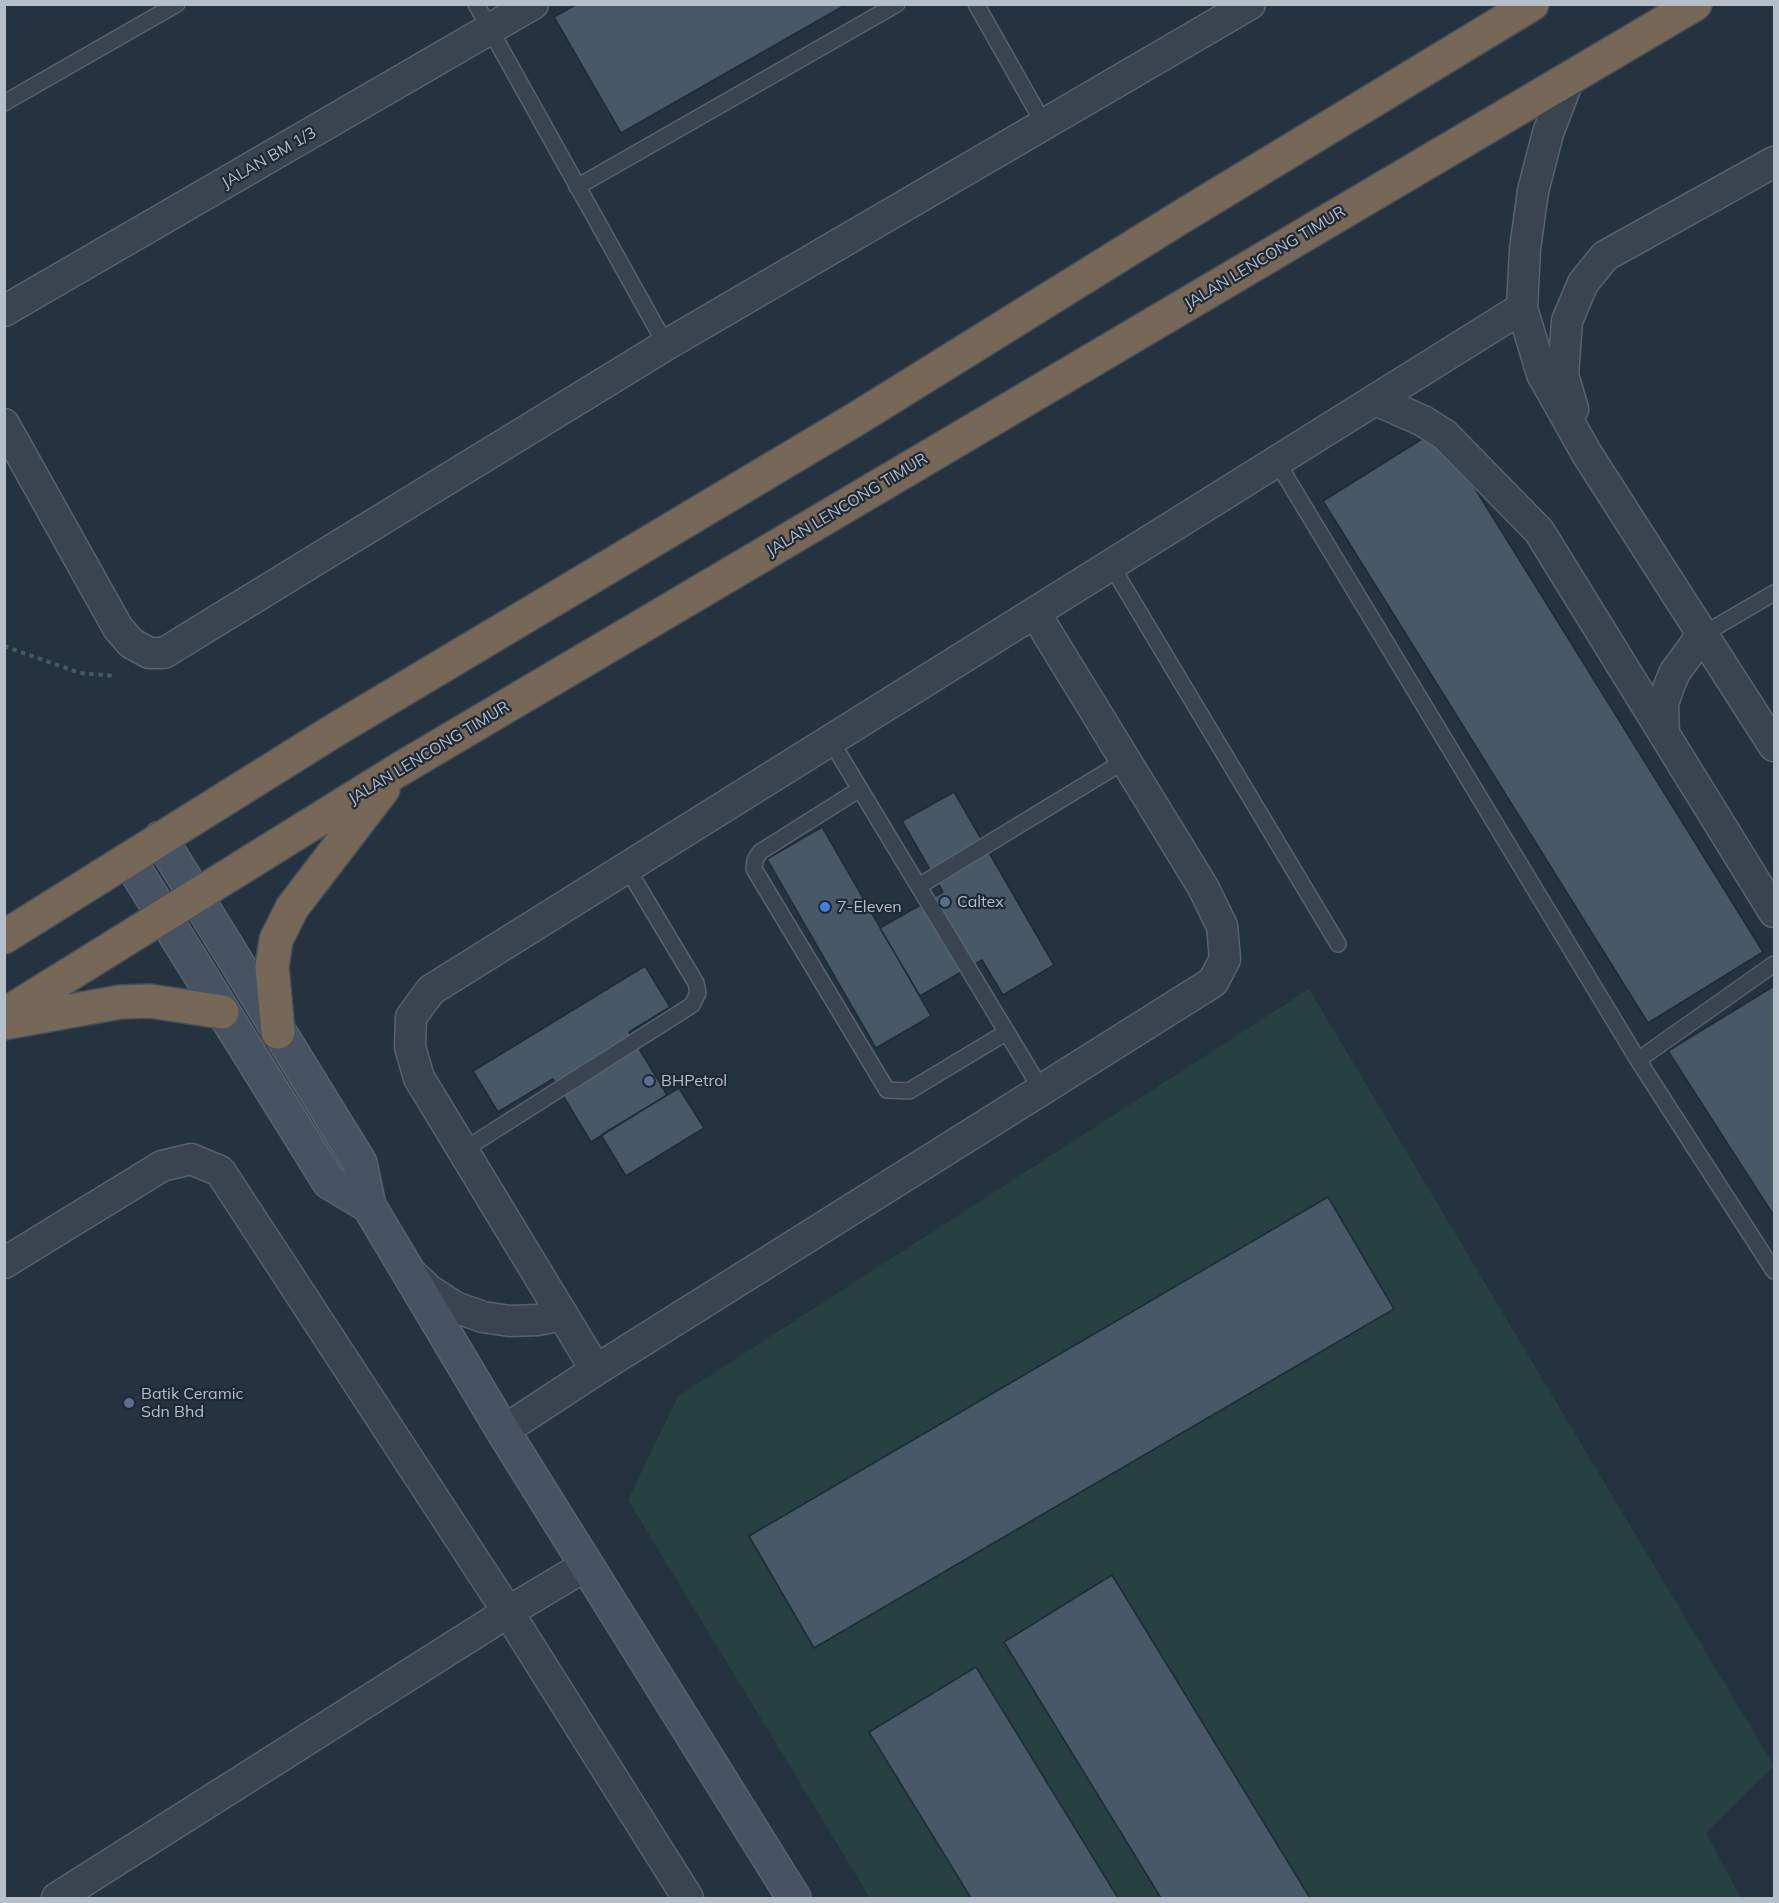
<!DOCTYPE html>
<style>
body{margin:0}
#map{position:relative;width:1779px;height:1903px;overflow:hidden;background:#253240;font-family:Mulish,sans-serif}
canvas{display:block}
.frame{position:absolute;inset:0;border:6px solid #b5bfca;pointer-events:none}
</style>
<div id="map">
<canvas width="1779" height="1903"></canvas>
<div class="frame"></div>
</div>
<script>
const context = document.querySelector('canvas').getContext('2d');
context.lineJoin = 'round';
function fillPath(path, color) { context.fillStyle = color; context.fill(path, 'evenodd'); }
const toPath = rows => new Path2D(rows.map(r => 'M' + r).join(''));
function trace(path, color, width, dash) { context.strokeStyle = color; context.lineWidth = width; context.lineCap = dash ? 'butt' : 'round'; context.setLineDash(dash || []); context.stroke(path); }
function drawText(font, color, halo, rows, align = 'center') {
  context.font = font + ' Mulish,sans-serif'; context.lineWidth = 4.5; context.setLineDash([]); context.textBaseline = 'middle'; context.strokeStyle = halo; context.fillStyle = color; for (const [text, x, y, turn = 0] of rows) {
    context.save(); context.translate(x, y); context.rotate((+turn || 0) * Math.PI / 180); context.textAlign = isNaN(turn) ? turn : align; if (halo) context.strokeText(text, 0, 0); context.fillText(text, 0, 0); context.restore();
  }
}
fillPath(toPath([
 [1309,989,1774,1766,1706,1833,1741,1898,870,1898,628,1500,678,1396]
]), '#274041');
const building = toPath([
 [577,4,847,4,621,133,554,17,577,4],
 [1438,429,1763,952,1648,1023,1323,501,1438,429],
 [954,792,1054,965,1003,995,982,960,920,996,880,928,943,892,902,821,954,792],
 [822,827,931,1016,876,1048,767,859,822,827],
 [645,966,670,1007,629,1032,667,1095,591,1142,553,1079,498,1112,473,1071,645,966],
 [1774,986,1774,1216,1668,1051,1774,986],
 [679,1088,704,1128,626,1176,601,1135,679,1088],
 [1328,1197,1394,1309,814,1648,749,1536,1328,1197],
 [1112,1575,1310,1898,1161,1898,1004,1642,1112,1575],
 [976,1667,1118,1898,971,1898,869,1732,976,1667]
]);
fillPath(building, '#495866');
trace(building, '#202b37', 1.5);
const lane = toPath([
 [476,4,666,345],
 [976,4,1044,124],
 [4,103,177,4],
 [577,187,897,4],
 [1277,462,1638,1060,1774,1271],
 [1111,565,1338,944],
 [1702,635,1774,593],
 [831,741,1041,1089],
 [860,789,760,852,755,860,754,869,887,1090,909,1091,1007,1032],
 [919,886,1126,760],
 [1638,1060,1774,964],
 [462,1151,692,1005,698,993,696,983,627,868]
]);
const street = toPath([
 [1569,78,1548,133,1533,191,1525,249,1522,308,1542,374,1587,454,1774,746],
 [4,311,533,4],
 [1376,400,1423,421,1445,435,1539,531,1774,912],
 [1573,409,1563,375,1567,321,1583,283,1605,256,1774,162],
 [4,424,118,628,131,643,149,653,164,653,666,345,1250,4],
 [1664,734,1663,704,1669,686,1675,672,1702,635],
 [4,1263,162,1166,191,1159,220,1171,508,1612,688,1898],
 [413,1275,429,1290,455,1307,483,1317,510,1321,537,1320,563,1315],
 [596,1370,419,1078,410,1047,411,1017,431,990,1522,308],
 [503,1431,596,1370,1213,982,1225,959,1222,926,1203,887,1035,613],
 [57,1898,508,1612,585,1566]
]);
const secondary = toPath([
 [160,838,360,1163,369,1206,503,1431,794,1898],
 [129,860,329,1182,369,1206]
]);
const highway = toPath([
 [4,937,335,730,856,419,1181,217,1532,4],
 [4,1015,400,769,1695,4],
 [4,1023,120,1002,150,1001,222,1012],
 [278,1032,272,967,276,940,292,908,383,789]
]);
trace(lane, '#57626d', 18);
trace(street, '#57626d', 33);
trace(secondary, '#57626d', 36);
trace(highway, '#444f5a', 36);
trace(toPath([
 [4,646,80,673,115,676]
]), '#455c5e', 4, [4.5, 4.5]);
trace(lane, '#394450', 15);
trace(street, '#394450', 30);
trace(secondary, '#475363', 33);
trace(highway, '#766756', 33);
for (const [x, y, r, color] of [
 [945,902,6,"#5c6f8a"],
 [825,907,6,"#3f7fe0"],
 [649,1081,6,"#5c6f8a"],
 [129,1403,6,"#5c6f8a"]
]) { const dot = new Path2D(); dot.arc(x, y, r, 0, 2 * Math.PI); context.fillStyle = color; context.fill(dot); trace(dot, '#1e2935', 2); }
drawText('16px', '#b5bfca', '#1e2935', [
 ["JALAN BM 1/3",269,158,-30],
 ["JALAN LENCONG TIMUR",1265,258,-31],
 ["JALAN LENCONG TIMUR",847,505,-31],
 ["JALAN LENCONG TIMUR",429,753,-31]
]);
drawText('16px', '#b5bfca', '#1e2935', [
 ["Caltex",957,902],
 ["7-Eleven",837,907],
 ["BHPetrol",661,1081],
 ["Batik Ceramic",141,1394],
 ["Sdn Bhd",141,1412]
], 'left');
</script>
